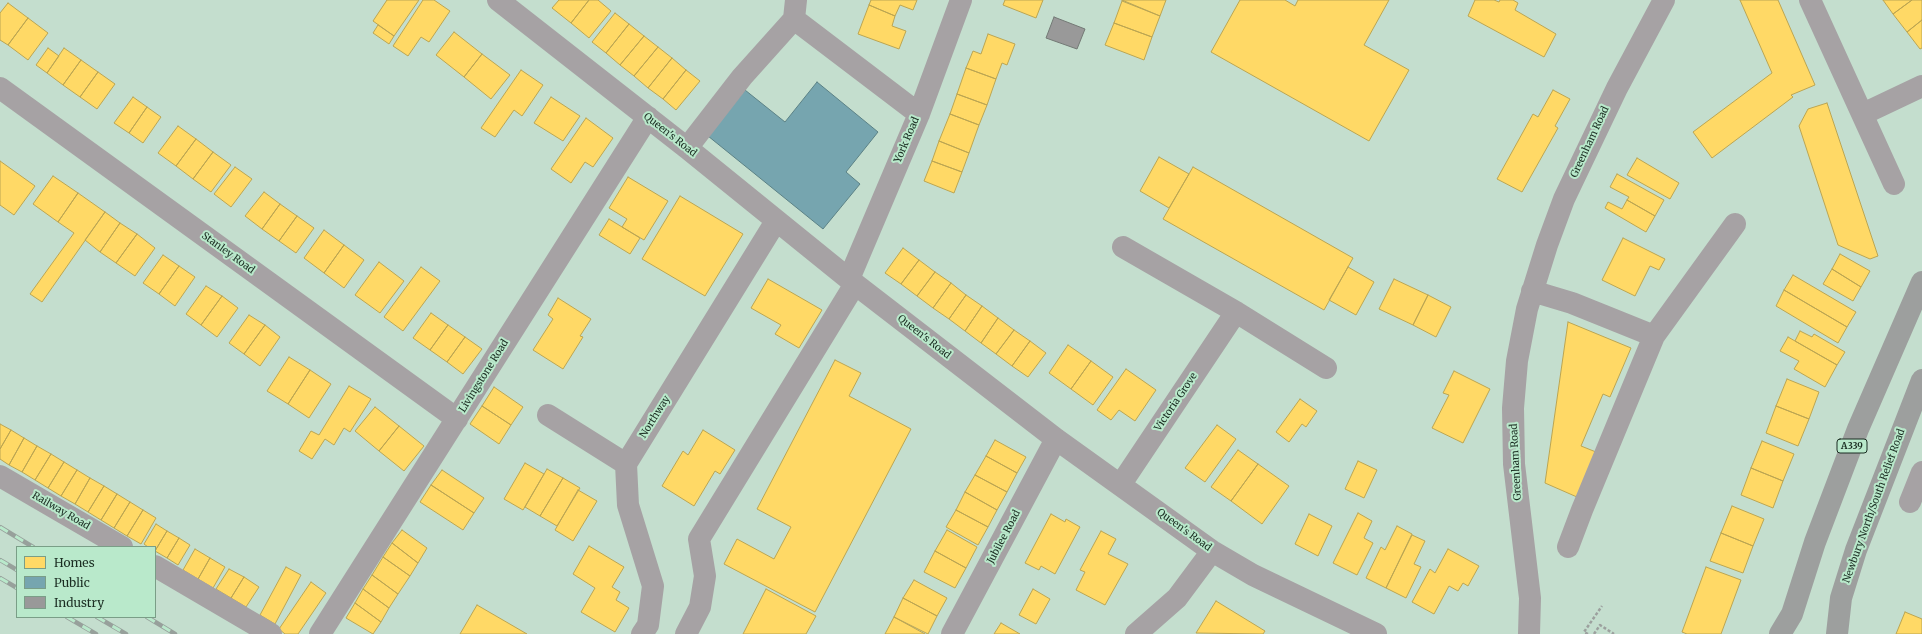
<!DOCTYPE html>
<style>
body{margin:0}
#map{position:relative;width:1922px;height:634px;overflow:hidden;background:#c4dece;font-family:Merriweather,serif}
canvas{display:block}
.legend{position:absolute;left:16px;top:546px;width:140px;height:72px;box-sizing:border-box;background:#b9e9cb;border:1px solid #7a9e87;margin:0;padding:5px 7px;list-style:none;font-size:12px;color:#1b2d22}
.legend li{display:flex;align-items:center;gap:8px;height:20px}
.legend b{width:20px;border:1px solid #7a9e87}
</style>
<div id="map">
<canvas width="1922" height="634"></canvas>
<ul class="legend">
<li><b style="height:11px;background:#ffd966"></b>Homes</li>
<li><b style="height:11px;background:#76a5af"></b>Public</li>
<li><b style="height:11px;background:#999"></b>Industry</li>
</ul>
</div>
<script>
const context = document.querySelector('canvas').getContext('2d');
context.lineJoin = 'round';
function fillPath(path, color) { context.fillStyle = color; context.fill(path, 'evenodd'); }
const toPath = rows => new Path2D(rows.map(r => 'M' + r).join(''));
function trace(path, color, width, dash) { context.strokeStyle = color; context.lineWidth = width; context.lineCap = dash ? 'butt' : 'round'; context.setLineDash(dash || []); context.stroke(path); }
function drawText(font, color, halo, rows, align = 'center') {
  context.font = font + ' Merriweather,serif'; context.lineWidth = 4; context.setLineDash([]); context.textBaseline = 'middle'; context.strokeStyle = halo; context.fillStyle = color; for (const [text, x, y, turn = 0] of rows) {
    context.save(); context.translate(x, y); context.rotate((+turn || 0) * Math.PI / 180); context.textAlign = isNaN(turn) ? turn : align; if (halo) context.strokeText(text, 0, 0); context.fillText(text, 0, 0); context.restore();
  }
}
const homes = toPath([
 [387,0,419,0,394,36,373,21,387,0],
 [423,0,434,0,450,11,429,42,421,37,408,56,393,46,423,0],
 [559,0,589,0,571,23,552,8,559,0],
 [589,0,598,0,611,11,589,38,571,23,589,0],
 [871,0,917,0,913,10,900,5,895,16,869,5,871,0],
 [1005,0,1043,0,1036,18,1003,5,1005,0],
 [1122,0,1166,0,1160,16,1122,0],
 [1240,0,1285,0,1295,6,1298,0,1389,0,1364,45,1409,70,1369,141,1211,52,1240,0],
 [1475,0,1494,0,1499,2,1500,0,1513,0,1518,3,1515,10,1556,34,1544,57,1468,16,1475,0],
 [1740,0,1778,0,1815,85,1791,95,1793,97,1712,158,1693,132,1772,73,1740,0],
 [1883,0,1912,0,1893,14,1883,0],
 [1912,0,1922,0,1922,20,1907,32,1893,14,1912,0],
 [1122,1,1160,16,1152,37,1114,23,1122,1],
 [8,3,28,18,8,45,0,40,0,13,8,3],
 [869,5,895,16,892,26,906,31,899,49,858,34,869,5],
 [615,13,629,24,606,53,592,42,615,13],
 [28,18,48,33,28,60,8,45,28,18],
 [1922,20,1922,48,1920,49,1907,32,1922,20],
 [1114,23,1152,37,1144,60,1105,45,1114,23],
 [629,24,644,36,620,65,606,53,629,24],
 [378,25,394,36,389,44,373,33,378,25],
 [454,32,482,54,464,77,436,55,454,32],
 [988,34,1015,44,1007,65,1002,63,996,79,966,68,973,51,981,54,988,34],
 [644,36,658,47,634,76,620,65,644,36],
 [658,47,672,58,648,88,634,76,658,47],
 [48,48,59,56,47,73,36,65,48,48],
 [64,48,81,60,63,85,47,73,64,48],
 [482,54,510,75,491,99,464,77,482,54],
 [672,58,686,70,663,99,648,88,672,58],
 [81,60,98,72,80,97,63,85,81,60],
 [966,68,996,79,987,105,957,94,966,68],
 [521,70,543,85,522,116,514,110,495,137,481,128,521,70],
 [686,70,700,81,676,110,663,99,686,70],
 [98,72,115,84,97,109,80,97,98,72],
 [1553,90,1570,99,1555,126,1558,128,1522,192,1497,179,1533,114,1538,117,1553,90],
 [957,94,987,105,979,125,950,114,957,94],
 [133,97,147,107,129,133,114,123,133,97],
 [551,97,580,116,563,141,534,123,551,97],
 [1827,103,1878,256,1870,259,1838,245,1799,126,1808,109,1827,103],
 [147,107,161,117,143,143,129,133,147,107],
 [950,114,979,125,969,153,939,141,950,114],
 [586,118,613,138,593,167,585,162,571,183,551,169,586,118],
 [178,126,196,139,176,166,158,153,178,126],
 [196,139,213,152,193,179,176,166,196,139],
 [939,141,969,153,962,172,932,161,939,141],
 [213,152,231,165,211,192,193,179,213,152],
 [1159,157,1189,174,1169,208,1140,191,1159,157],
 [1637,158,1679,183,1670,199,1627,175,1637,158],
 [0,161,35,186,14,215,0,205,0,161],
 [932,161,962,172,954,193,924,181,932,161],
 [235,167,252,179,231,207,214,194,235,167],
 [1193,167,1353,258,1324,310,1163,219,1193,167],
 [1617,174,1664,200,1655,216,1627,200,1629,197,1610,187,1617,174],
 [53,176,78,193,58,222,33,204,53,176],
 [628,177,668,201,644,240,622,227,627,219,609,208,628,177],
 [264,192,280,204,262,229,245,216,264,192],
 [78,193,105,212,42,302,30,294,74,233,58,222,78,193],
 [680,196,743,234,705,296,642,259,680,196],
 [1627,200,1655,216,1646,232,1605,208,1608,202,1622,209,1627,200],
 [280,204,297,216,279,241,262,229,280,204],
 [105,212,120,223,100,252,85,240,105,212],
 [297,216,314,228,296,253,279,241,297,216],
 [609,219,640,238,630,254,599,235,609,219],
 [120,223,137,234,116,263,100,252,120,223],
 [324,230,344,245,324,273,304,258,324,230],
 [137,234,155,248,135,276,116,263,137,234],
 [1623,238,1665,259,1659,270,1650,266,1635,296,1602,280,1623,238],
 [344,245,364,260,344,288,324,273,344,245],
 [903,248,919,260,901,284,885,273,903,248],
 [1840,254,1870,271,1861,287,1832,269,1840,254],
 [163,255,179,266,159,294,143,283,163,255],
 [919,260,935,272,917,296,901,284,919,260],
 [379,262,404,281,380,313,355,295,379,262],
 [179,266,195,277,175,306,159,294,179,266],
 [421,267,440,281,403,331,384,317,421,267],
 [1348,267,1374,282,1356,315,1329,300,1348,267],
 [1832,269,1861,287,1853,301,1823,284,1832,269],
 [935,272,951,283,933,308,917,296,935,272],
 [1793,275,1856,312,1847,327,1784,290,1793,275],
 [768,279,822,310,799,348,775,334,781,325,751,308,768,279],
 [1394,279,1428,295,1413,325,1379,309,1394,279],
 [951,283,966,295,949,319,933,308,951,283],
 [206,286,222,296,201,325,186,314,206,286],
 [1784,290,1847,327,1838,343,1776,306,1784,290],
 [966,295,982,306,965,331,949,319,966,295],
 [1428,295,1451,307,1436,337,1413,325,1428,295],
 [222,296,238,308,217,337,201,325,222,296],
 [558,298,591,319,580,336,583,337,563,369,533,350,553,319,548,315,558,298],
 [982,306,998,318,981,343,965,331,982,306],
 [431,313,448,325,430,350,413,338,431,313],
 [249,315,265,325,244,354,229,343,249,315],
 [998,318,1014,330,996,354,981,343,998,318],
 [1568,322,1631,348,1610,397,1603,394,1581,446,1596,452,1577,497,1545,483,1568,322],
 [265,325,280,337,260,366,244,354,265,325],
 [448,325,465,337,447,362,430,350,448,325],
 [1014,330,1030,341,1012,366,996,354,1014,330],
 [1800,331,1812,337,1814,334,1845,352,1837,365,1795,341,1800,331],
 [465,337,482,349,463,374,447,362,465,337],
 [1788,337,1837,365,1825,387,1794,369,1799,361,1780,351,1788,337],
 [1030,341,1046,353,1028,377,1012,366,1030,341],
 [1068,345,1091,361,1071,389,1049,373,1068,345],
 [289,357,310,370,288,404,267,391,289,357],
 [835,360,861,373,849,396,911,429,815,612,724,564,737,539,774,559,791,527,757,509,835,360],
 [1091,361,1113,377,1093,405,1071,389,1091,361],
 [1126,369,1156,390,1135,421,1119,410,1111,420,1097,410,1126,369],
 [310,370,331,384,309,418,288,404,310,370],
 [1454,371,1490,389,1463,443,1432,428,1449,395,1443,393,1454,371],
 [1787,379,1819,392,1809,419,1776,406,1787,379],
 [349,386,371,399,350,432,344,428,334,445,325,439,312,459,299,451,311,431,319,435,349,386],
 [494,387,523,407,511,425,482,406,494,387],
 [1300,399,1317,411,1306,427,1302,424,1289,442,1276,432,1300,399],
 [482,406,511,425,499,444,470,424,482,406],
 [1776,406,1809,419,1798,446,1766,433,1776,406],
 [375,407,399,426,379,451,355,431,375,407],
 [0,424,11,430,0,449,0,424],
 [1217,425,1236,439,1205,482,1185,468,1217,425],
 [399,426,424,446,404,471,379,451,399,426],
 [11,430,24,438,9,465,0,459,0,449,11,430],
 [703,430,735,450,720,474,715,471,694,506,662,486,683,451,688,455,703,430],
 [24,438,37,446,22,472,9,465,24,438],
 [995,440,1026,457,1017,473,986,456,995,440],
 [1762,441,1794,454,1783,481,1751,468,1762,441],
 [37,446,51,454,35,480,22,472,37,446],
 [1238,450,1258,464,1231,501,1211,487,1238,450],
 [51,454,64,462,48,488,35,480,51,454],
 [986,456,1017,473,1007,492,975,475,986,456],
 [1358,461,1377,470,1364,498,1345,489,1358,461],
 [64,462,77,470,61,496,48,488,64,462],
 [525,463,544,474,523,510,504,499,525,463],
 [1258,464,1289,486,1262,524,1231,501,1258,464],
 [1751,468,1783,481,1773,508,1741,495,1751,468],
 [547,469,563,478,540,516,525,507,547,469],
 [77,470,90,478,75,504,61,496,77,470],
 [442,470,484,498,474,513,431,485,442,470],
 [975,475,1007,492,997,510,965,492,975,475],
 [90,478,104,486,88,512,75,504,90,478],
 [563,478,580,488,557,526,540,516,563,478],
 [431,485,474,513,463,530,420,502,431,485],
 [104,486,117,494,101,520,88,512,104,486],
 [578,490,597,501,573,541,555,530,578,490],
 [965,492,997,510,988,527,956,510,965,492],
 [117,494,130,502,114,528,101,520,117,494],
 [130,502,143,510,127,536,114,528,130,502],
 [1732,506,1764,519,1753,546,1721,533,1732,506],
 [143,510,156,518,141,544,127,536,143,510],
 [956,510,988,527,978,545,946,527,956,510],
 [1358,513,1372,521,1364,538,1373,543,1357,575,1333,563,1358,513],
 [1051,514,1065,522,1066,519,1080,527,1055,574,1041,566,1039,570,1025,563,1051,514],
 [1309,514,1332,526,1318,556,1295,544,1309,514],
 [156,524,167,531,155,551,155,547,148,547,144,544,156,524],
 [1397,526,1412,534,1386,588,1366,578,1381,547,1385,550,1397,526],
 [402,530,427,548,418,563,392,543,402,530],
 [947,530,977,547,966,568,935,551,947,530],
 [167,531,179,538,167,558,155,551,167,531],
 [1101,531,1116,539,1108,554,1128,564,1105,605,1076,590,1085,572,1080,570,1101,531],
 [1721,533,1753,546,1743,573,1710,561,1721,533],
 [1412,535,1425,541,1414,564,1421,567,1406,598,1386,588,1412,535],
 [179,538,190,545,178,565,167,558,179,538],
 [392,543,418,563,410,576,383,557,392,543],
 [589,546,624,567,612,587,620,592,616,600,629,608,615,632,581,612,595,588,573,574,589,546],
 [195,549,210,558,198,579,183,570,195,549],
 [1448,549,1479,566,1468,586,1463,583,1458,591,1449,586,1434,614,1412,602,1430,569,1435,573,1448,549],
 [935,551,966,568,955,588,924,572,935,551],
 [383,557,410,576,398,594,372,575,383,557],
 [210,558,225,567,213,588,198,579,210,558],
 [286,567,301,575,275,624,260,615,286,567],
 [1706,567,1741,580,1721,634,1687,634,1682,632,1706,567],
 [229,569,244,577,231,598,216,589,229,569],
 [372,575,398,594,389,608,363,589,372,575],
 [244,577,259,587,246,607,231,598,244,577],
 [914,580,947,598,937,616,903,598,914,580],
 [311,582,326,593,298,634,285,634,279,629,311,582],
 [363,589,389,608,381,622,355,603,363,589],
 [766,589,816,616,806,634,743,634,766,589],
 [1033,589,1050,599,1036,624,1019,615,1033,589],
 [903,598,937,616,928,634,894,617,903,598],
 [1216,601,1265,631,1263,634,1196,633,1216,601],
 [355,603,381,622,373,634,346,618,355,603],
 [477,605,527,634,460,634,477,605],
 [1905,612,1922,619,1922,634,1896,634,1905,612],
 [894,617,925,634,885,634,894,617],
 [1001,623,1020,634,994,634,1001,623]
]);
fillPath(homes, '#ffd966');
trace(homes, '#bba552', 1);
const public = toPath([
 [817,82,878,132,846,172,860,184,823,229,708,136,745,90,785,122,817,82]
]);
fillPath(public, '#76a5af');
trace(public, '#5b8185', 1);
const industry = toPath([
 [1054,17,1085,29,1077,49,1046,38,1054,17]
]);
fillPath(industry, '#999');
trace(industry, '#737975', 1);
trace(toPath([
 [1588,634,1584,632,1602,606],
 [1594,634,1600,625,1614,634]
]), '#9ca09e', 2.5, [3, 2]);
trace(toPath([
 [498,0,687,148,855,284,1056,439,1212,551,1253,575,1376,634],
 [1810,0,1894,184],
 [794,19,919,114],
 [0,88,457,419],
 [1863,114,1922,86],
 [687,148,742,77,794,19,796,0],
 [1123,247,1236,312,1326,368],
 [849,279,919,114,961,0],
 [1532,291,1572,303,1654,336],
 [548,415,626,464],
 [0,476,122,547],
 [1121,484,1236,312],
 [1910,502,1922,472],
 [1568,547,1582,510,1654,336,1735,224],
 [155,566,271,634],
 [320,634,648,117],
 [642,634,648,625,653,586,628,505,626,464,776,221],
 [686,634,700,607,705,576,699,539,855,284],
 [952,634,1056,439],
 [1136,634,1177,598,1212,551],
 [1529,634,1530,598,1514,464,1513,408,1517,361,1527,309,1547,245,1564,199,1617,88,1664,0]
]), '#a6a2a4', 22);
trace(toPath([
 [1780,634,1792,614,1815,542,1858,429,1922,282],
 [1837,634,1841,598,1856,550,1922,380]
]), '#9d9f9e', 22);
const rail = toPath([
 [0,527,33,547],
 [0,560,17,570],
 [0,578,17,588],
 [67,617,96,634],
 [97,617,126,634],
 [147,617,175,634]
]);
trace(rail, '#97a09b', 4.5);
trace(rail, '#b9e9cb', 3, [9]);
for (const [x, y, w] of [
 [1852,446,30]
]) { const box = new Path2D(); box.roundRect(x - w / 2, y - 7, w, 14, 3); context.fillStyle = '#b9e9cb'; context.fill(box); trace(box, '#1b2d22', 1); }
drawText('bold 9px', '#1b2d22', null, [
 ["A339",1852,446]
]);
drawText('10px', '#1b2d22', '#b9e9cb', [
 ["Queen's Road",670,135,38],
 ["York Road",907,140,-67],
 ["Greenham Road",1590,142,-65],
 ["Stanley Road",228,253,36],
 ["Queen's Road",924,337,38],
 ["Livingstone Road",484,376,-58],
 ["Victoria Grove",1176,402,-56],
 ["Northway",655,417,-58],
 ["Greenham Road",1516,462,-93],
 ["Newbury North/South Relief Road",1874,506,-70],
 ["Railway Road",61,511,30],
 ["Queen's Road",1184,530,36],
 ["Jubilee Road",1004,537,-62]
]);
</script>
